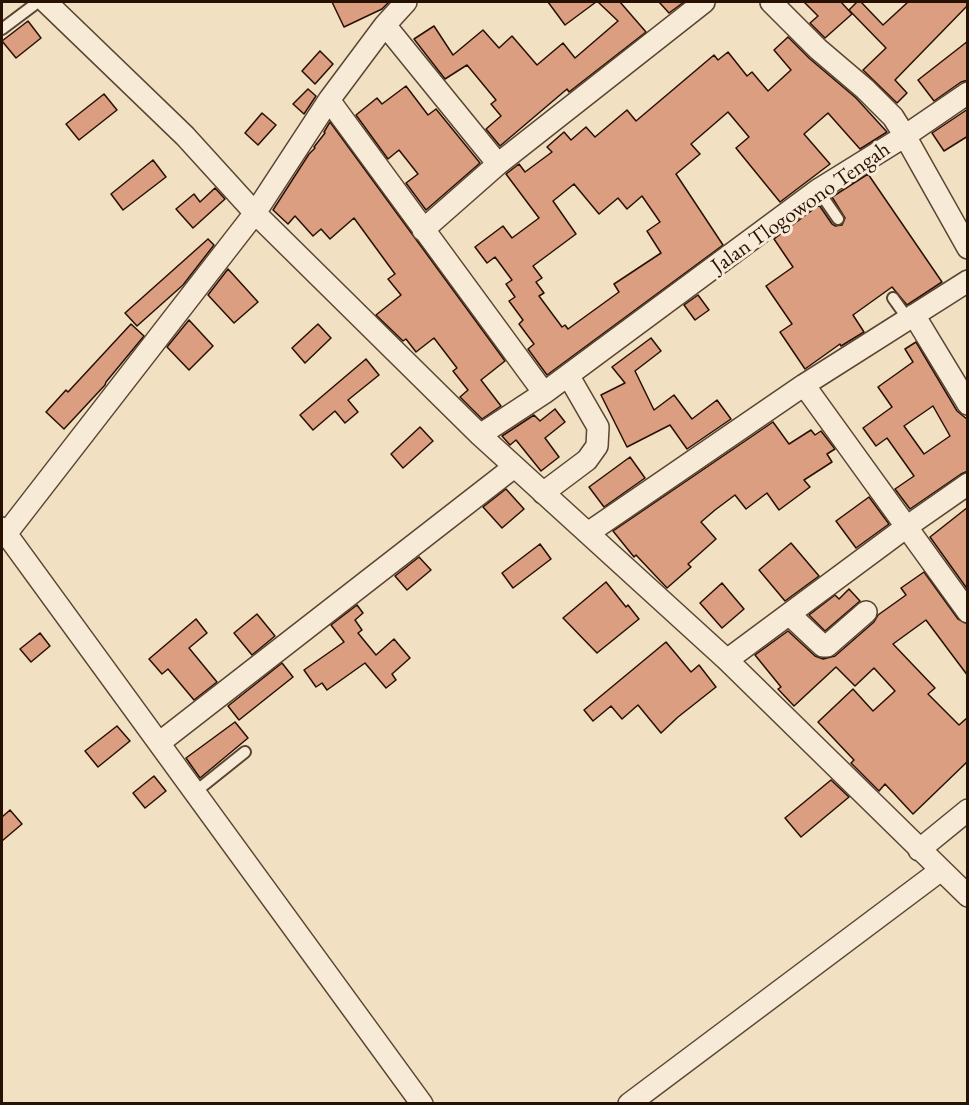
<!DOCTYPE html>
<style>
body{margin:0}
#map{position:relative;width:969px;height:1105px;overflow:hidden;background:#f2e0c2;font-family:"EB Garamond",serif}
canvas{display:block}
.frame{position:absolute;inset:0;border:3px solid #271103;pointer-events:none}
</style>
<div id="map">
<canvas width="969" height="1105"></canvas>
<div class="frame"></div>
</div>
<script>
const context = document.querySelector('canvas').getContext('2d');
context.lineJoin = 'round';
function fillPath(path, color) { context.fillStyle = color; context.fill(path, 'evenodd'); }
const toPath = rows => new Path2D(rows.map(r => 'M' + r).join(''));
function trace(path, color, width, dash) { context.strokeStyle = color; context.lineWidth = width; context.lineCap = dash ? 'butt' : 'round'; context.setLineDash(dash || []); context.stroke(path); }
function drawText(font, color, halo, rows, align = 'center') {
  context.font = font + ' "EB Garamond",serif'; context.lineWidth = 6; context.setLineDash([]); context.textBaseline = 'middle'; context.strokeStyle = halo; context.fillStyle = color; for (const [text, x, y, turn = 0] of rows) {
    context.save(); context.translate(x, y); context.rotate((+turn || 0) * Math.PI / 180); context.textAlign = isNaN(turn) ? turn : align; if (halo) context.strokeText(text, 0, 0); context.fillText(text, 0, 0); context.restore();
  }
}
const building = toPath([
 [332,2,389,2,382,9,344,27,332,2],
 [548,2,596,2,565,25,548,2],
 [598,2,620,2,646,32,569,92,567,89,500,146,486,129,501,116,491,104,496,100,467,65,445,79,414,39,434,26,453,55,483,30,499,48,512,36,537,65,563,43,575,58,618,21,598,2],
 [659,2,684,2,669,13,659,2],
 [804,2,841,2,852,14,825,38,810,23,818,16,804,2],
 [857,2,861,2,883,25,908,2,968,2,968,5,895,80,907,93,897,103,863,70,886,48,849,10,857,2],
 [28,21,41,38,16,58,2,41,28,21],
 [788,37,810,59,856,98,887,132,860,149,828,113,804,134,830,164,780,202,736,148,749,137,728,112,691,144,700,154,676,174,723,245,547,375,528,349,534,344,519,324,523,320,509,301,515,297,506,284,512,280,495,257,487,263,475,247,503,226,512,238,539,218,506,174,519,164,525,172,552,152,547,147,564,132,571,140,586,127,595,137,627,110,636,121,714,55,718,60,728,52,747,76,752,72,768,91,791,70,774,50,788,37],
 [574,184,599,214,618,198,627,209,642,196,660,222,647,231,661,253,614,284,619,292,568,329,565,325,562,327,539,296,544,293,536,282,542,278,533,266,576,234,553,201,574,184],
 [968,41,968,80,961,82,934,101,918,80,968,41],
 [320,51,333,64,315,84,302,71,320,51],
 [406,86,428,115,436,109,480,163,426,210,406,183,418,174,399,150,388,159,356,115,377,98,382,104,406,86],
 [308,89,316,96,304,114,293,104,308,89],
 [104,94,117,110,79,140,66,124,104,94],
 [968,109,968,136,944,151,932,133,968,109],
 [262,113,276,125,258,145,245,133,262,113],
 [330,122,505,361,481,380,501,406,482,419,460,397,468,390,453,371,457,368,434,338,416,352,406,339,403,341,376,315,401,295,388,279,395,274,354,218,330,239,321,229,313,236,295,216,288,224,273,210,309,154,315,148,314,147,325,133,324,132,330,122],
 [153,160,166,177,123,210,111,194,153,160],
 [868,174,942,282,907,305,892,287,853,315,864,332,841,346,840,344,805,369,780,332,792,324,766,286,793,267,774,239,819,205,832,224,835,226,842,225,845,218,832,197,868,174],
 [215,188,225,199,193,228,176,209,194,194,200,202,215,188],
 [208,239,214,245,183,285,137,326,125,313,208,239],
 [228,269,258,302,234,323,208,295,228,269],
 [698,295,709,310,695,320,684,305,698,295],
 [189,320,213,346,189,370,167,347,189,320],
 [131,324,144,336,106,382,105,385,64,429,46,412,66,390,68,392,131,324],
 [318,324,331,338,305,363,292,348,318,324],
 [651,338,661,351,635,371,654,410,674,395,692,419,717,400,731,419,687,449,670,425,627,447,601,395,625,383,612,367,651,338],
 [916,342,957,411,968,420,968,471,961,474,910,509,895,489,914,476,887,438,876,446,863,428,892,407,878,387,913,362,905,349,916,342],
 [933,406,950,436,924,454,904,426,933,406],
 [366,359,379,375,348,400,358,412,345,423,335,411,313,430,300,415,366,359],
 [555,409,565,422,545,438,559,457,541,471,516,440,510,445,502,436,534,415,540,421,555,409],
 [773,422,789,444,811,430,815,435,821,431,835,449,827,454,832,462,804,480,810,487,779,510,767,493,746,509,735,495,715,510,701,522,716,539,688,564,691,567,667,588,636,555,634,557,613,531,773,422],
 [420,427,433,441,403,468,391,454,420,427],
 [630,457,645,478,604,507,589,487,630,457],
 [506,489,524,509,502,528,483,507,506,489],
 [869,497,889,524,856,548,836,521,869,497],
 [968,507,968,590,930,537,968,507],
 [791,543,819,576,785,601,759,570,791,543],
 [540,544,551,559,513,588,502,573,540,544],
 [419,557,431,570,407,590,395,576,419,557],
 [924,572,958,619,968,624,968,676,926,620,893,644,935,688,928,694,959,725,968,717,968,761,913,814,885,784,879,791,851,763,854,760,818,722,853,689,873,711,895,691,874,668,855,686,836,667,794,706,778,689,781,687,755,655,788,631,815,656,823,659,835,656,874,622,878,615,906,595,901,588,924,572],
 [606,582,626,607,628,605,639,619,597,653,563,618,606,582],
 [722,583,744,609,722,628,700,603,722,583],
 [849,589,860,601,825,631,809,615,835,595,839,599,849,589],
 [357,605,363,613,355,620,362,630,358,633,376,655,394,639,410,658,392,674,396,680,386,688,365,663,327,690,322,683,316,687,304,670,344,642,331,625,357,605],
 [257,614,275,636,252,655,234,633,257,614],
 [196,619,207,633,189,648,217,682,194,700,168,669,162,674,149,659,196,619],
 [40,633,50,646,31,662,20,649,40,633],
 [666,642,691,672,699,665,716,687,678,717,661,733,638,705,622,719,611,706,593,721,584,710,666,642],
 [282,663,293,677,239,720,228,706,282,663],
 [235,722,248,738,200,778,186,758,235,722],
 [117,726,130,741,98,767,85,751,117,726],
 [154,776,166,791,145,808,133,793,154,776],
 [831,780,849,797,801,837,785,818,831,780],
 [10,810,22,824,2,841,2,817,10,810]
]);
fillPath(building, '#dc9e81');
trace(building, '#271103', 1.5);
const lane = toPath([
 [2,29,38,2],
 [818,190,838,219],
 [893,298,908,319],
 [195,792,245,752]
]);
const street = toPath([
 [46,2,185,136,255,213,480,435,727,660,968,896],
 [771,2,818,49,865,89,893,117,905,136,968,248],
 [385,25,498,164],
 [329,100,544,393],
 [423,230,498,164,704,2],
 [914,315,968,404],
 [804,385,968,612],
 [480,435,544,393,818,190,905,136,968,93],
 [543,493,587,460,597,446,598,427,568,375],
 [2,528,422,1104],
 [588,533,804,385,968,281],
 [6,534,255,213,329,100,385,25,406,2],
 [789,614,823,646,827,646,866,612],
 [727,660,905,528,968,484],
 [159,743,514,467],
 [919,850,968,810],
 [629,1104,941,870]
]);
trace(lane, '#5a4533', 14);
trace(street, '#5a4533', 24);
trace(lane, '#f7ebd7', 10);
trace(street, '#f7ebd7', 21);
drawText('22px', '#271103', '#f7ebd7', [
 ["Jalan Tlogowono Tengah",801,208,-35]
]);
</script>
